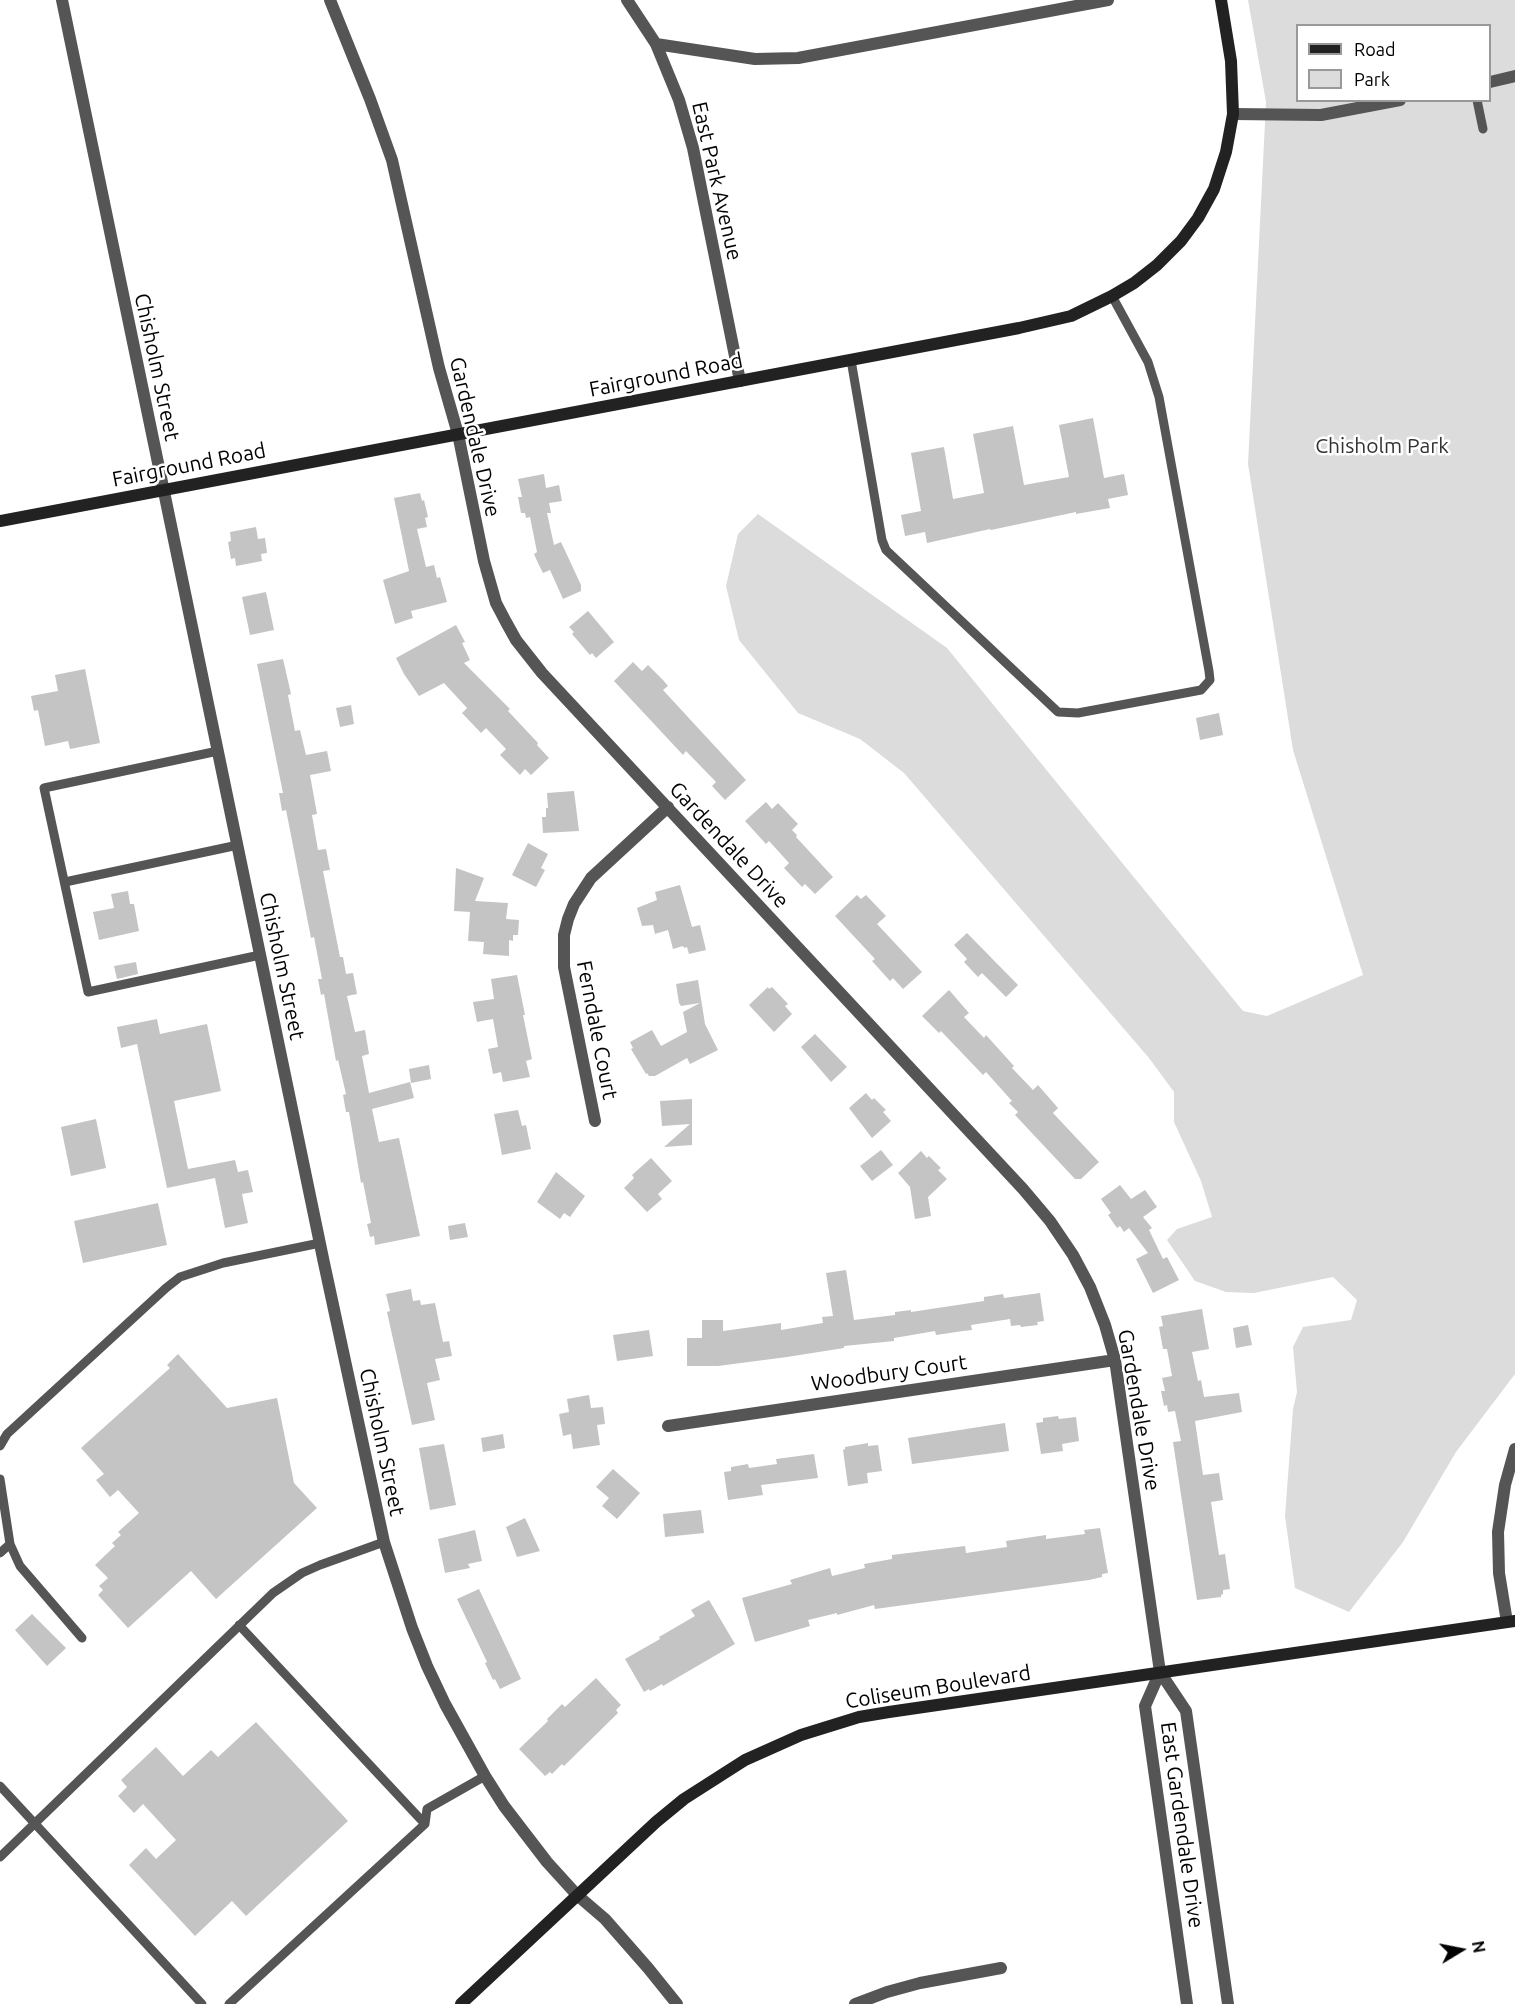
<!DOCTYPE html>
<style>
body{margin:0}
#map{position:relative;width:1515px;height:2004px;overflow:hidden;background:#fff;font-family:Ubuntu,sans-serif}
canvas{display:block}
.legend{position:absolute;left:1296px;top:24px;width:195px;height:78px;box-sizing:border-box;background:#fff;border:2px solid #999;margin:0;padding:8px 10px;list-style:none;font-size:18px;color:#000}
.legend li{display:flex;align-items:center;gap:12px;height:30px}
.legend b{width:30px;border:2px solid #999}
.north{position:absolute;left:1431px;top:1920px;width:60px;height:60px;-webkit-text-stroke:4px #fff;paint-order:stroke;rotate:80deg;font-size:16px;font-weight:700;line-height:24px;text-align:center;color:#000}
.north::after{content:'';display:block;margin:auto;width:21px;height:27px;background:#000;clip-path:polygon(50% 0,100% 100%,50% 72%,0 100%)}
</style>
<div id="map">
<canvas width="1515" height="2004"></canvas>
<ul class="legend">
<li><b style="height:8px;background:#222"></b>Road</li>
<li><b style="height:16px;background:#dcdcdc"></b>Park</li>
</ul>
<div class="north">N</div>
</div>
<script>
const context = document.querySelector('canvas').getContext('2d');
context.lineJoin = 'round';
function fillPath(path, color) { context.fillStyle = color; context.fill(path, 'evenodd'); }
const toPath = rows => new Path2D(rows.map(r => 'M' + r).join(''));
function trace(path, color, width, dash) { context.strokeStyle = color; context.lineWidth = width; context.lineCap = dash ? 'butt' : 'round'; context.setLineDash(dash || []); context.stroke(path); }
function drawText(font, color, halo, rows, align = 'center') {
  context.font = font + ' Ubuntu,sans-serif'; context.lineWidth = 5; context.setLineDash([]); context.textBaseline = 'middle'; context.strokeStyle = halo; context.fillStyle = color; for (const [text, x, y, turn = 0] of rows) {
    context.save(); context.translate(x, y); context.rotate((+turn || 0) * Math.PI / 180); context.textAlign = isNaN(turn) ? turn : align; if (halo) context.strokeText(text, 0, 0); context.fillText(text, 0, 0); context.restore();
  }
}
fillPath(toPath([
 [1248,0,1515,0,1515,1374,1456,1452,1403,1542,1349,1612,1295,1588,1285,1516,1293,1409,1297,1392,1293,1347,1303,1327,1351,1320,1357,1300,1333,1277,1254,1293,1226,1292,1195,1281,1167,1240,1177,1229,1212,1217,1201,1181,1174,1122,1174,1092,1149,1058,904,773,860,739,798,713,739,640,726,586,738,534,758,514,947,648,1243,1011,1267,1016,1363,975,1293,750,1248,464,1266,102],
 [1298,26,1490,26,1490,100,1298,100]
]), '#dcdcdc');
fillPath(toPath([
 [1093,418,1104,478,1124,474,1128,495,1108,499,1110,508,1076,514,1076,512,991,530,990,529,927,543,925,532,905,536,901,515,921,511,911,453,944,447,953,499,984,493,973,434,1013,426,1024,485,1069,477,1059,425],
 [544,474,546,488,559,485,562,501,549,503,551,513,547,513,554,545,561,542,581,585,581,591,563,599,550,570,543,573,538,563,534,554,537,552,530,517,526,518,525,513,521,513,518,497,522,497,518,479],
 [420,493,422,501,424,500,428,517,425,518,427,527,417,529,426,567,434,565,437,578,440,577,447,602,411,611,413,618,395,624,383,580,409,571,394,498],
 [256,527,258,539,265,538,267,553,261,554,262,561,236,566,235,558,231,559,228,542,231,541,230,532],
 [266,592,274,630,250,635,242,597],
 [588,611,614,642,596,658,592,653,590,655,572,634,574,632,569,627],
 [456,625,465,642,462,643,470,660,464,663,510,709,508,711,538,743,537,745,549,758,531,775,525,769,520,775,500,755,506,749,486,728,481,733,462,713,467,708,444,683,419,696,404,674,396,658],
 [283,659,291,694,288,695,295,731,300,730,306,755,327,751,331,771,310,775,317,814,312,815,318,850,326,849,330,870,323,871,340,957,343,957,346,974,353,973,357,994,347,996,355,1032,365,1030,369,1054,362,1056,369,1093,410,1082,414,1098,372,1109,379,1142,399,1138,420,1236,375,1245,374,1236,370,1237,367,1224,371,1223,363,1182,361,1183,349,1112,346,1112,343,1095,346,1094,338,1060,336,1061,324,994,321,995,318,979,322,979,314,937,311,938,288,820,286,810,282,811,279,793,283,793,257,664],
 [633,662,642,671,648,665,663,680,668,686,663,690,746,780,725,800,712,786,716,782,686,751,683,755,614,681],
 [85,669,100,743,70,749,68,741,45,746,38,710,34,711,31,696,58,691,55,675],
 [351,705,354,724,340,727,336,708],
 [1219,713,1223,735,1200,740,1196,718],
 [574,791,579,831,543,833,542,817,546,817,546,808,548,808,547,793],
 [766,802,772,809,778,803,798,824,792,830,797,835,796,837,833,877,815,894,805,884,802,887,784,868,789,863,769,841,766,844,745,821],
 [528,843,548,854,541,868,545,870,536,887,512,875],
 [456,868,484,878,475,901,508,903,506,919,519,920,518,935,513,935,513,941,509,940,509,956,483,954,484,942,468,941,470,912,454,911],
 [680,885,692,927,700,925,706,950,689,954,687,947,684,948,683,946,673,949,668,930,655,934,653,925,642,926,637,908,657,900,655,892],
 [128,891,130,904,134,904,139,931,99,940,93,912,114,908,111,894],
 [857,895,861,899,866,895,886,916,877,924,922,972,903,989,893,978,890,981,872,961,875,959,835,916],
 [967,933,1018,985,1006,997,982,973,978,977,964,962,967,959,954,945],
 [136,962,138,974,117,979,114,966],
 [517,975,525,1015,523,1015,532,1059,526,1061,530,1077,503,1082,501,1072,493,1074,488,1049,498,1047,493,1019,477,1022,473,1002,494,999,491,979],
 [698,980,705,1024,718,1050,690,1064,687,1058,655,1076,649,1076,647,1073,646,1074,631,1049,633,1048,630,1042,652,1030,661,1046,687,1032,683,1012,700,1003,681,1006,679,1003,676,984],
 [768,987,769,989,772,987,788,1004,785,1006,792,1014,774,1032,749,1005],
 [949,990,969,1013,964,1017,984,1038,986,1035,1014,1066,1012,1068,1033,1090,1038,1085,1058,1108,1053,1113,1099,1162,1081,1179,1075,1179,1015,1115,1018,1112,1009,1103,1012,1101,986,1072,983,1075,941,1031,939,1033,922,1016],
 [157,1019,160,1034,207,1024,221,1091,174,1101,188,1169,235,1160,238,1172,248,1170,253,1192,242,1194,248,1223,225,1228,215,1178,167,1188,137,1044,121,1048,117,1027],
 [815,1034,847,1067,831,1082,801,1047],
 [429,1065,431,1079,411,1083,409,1069],
 [866,1093,872,1100,874,1098,886,1110,883,1112,891,1121,872,1138,849,1108],
 [692,1099,692,1145,664,1147,690,1124,662,1126,660,1101],
 [518,1110,522,1126,526,1125,531,1149,502,1155,494,1114],
 [96,1119,106,1168,71,1176,61,1127],
 [881,1150,893,1165,872,1181,860,1166],
 [921,1151,927,1158,929,1156,941,1168,938,1170,947,1179,928,1197,931,1216,915,1219,910,1187,898,1173],
 [651,1158,672,1181,658,1194,662,1199,647,1212,624,1188,634,1178,632,1175],
 [556,1172,585,1196,570,1217,564,1213,560,1219,537,1202],
 [1120,1185,1131,1199,1145,1190,1157,1207,1143,1217,1152,1228,1149,1230,1163,1259,1167,1257,1179,1280,1153,1293,1136,1259,1148,1253,1129,1228,1124,1232,1120,1226,1117,1228,1108,1215,1111,1213,1101,1199],
 [158,1203,167,1245,83,1263,74,1221],
 [465,1223,468,1237,450,1240,448,1226],
 [846,1270,854,1320,895,1315,895,1312,911,1310,911,1312,984,1301,984,1297,1003,1294,1004,1298,1040,1293,1044,1321,1037,1322,1038,1325,1021,1327,1020,1325,1011,1326,1010,1319,971,1325,972,1330,963,1331,936,1335,935,1331,906,1336,894,1338,894,1341,844,1346,844,1348,787,1357,718,1366,687,1366,687,1338,702,1338,702,1320,723,1320,723,1331,781,1323,781,1330,823,1323,822,1317,833,1316,826,1273],
 [411,1289,413,1301,420,1300,421,1305,435,1303,443,1342,449,1341,452,1356,435,1359,440,1380,427,1383,435,1420,412,1425,387,1312,390,1311,386,1294],
 [1202,1309,1209,1349,1192,1352,1198,1381,1201,1380,1204,1397,1239,1393,1242,1412,1195,1421,1203,1475,1219,1473,1223,1500,1211,1502,1219,1555,1225,1554,1230,1589,1223,1590,1223,1594,1221,1595,1221,1597,1197,1600,1173,1442,1181,1441,1175,1411,1168,1412,1167,1405,1164,1406,1161,1391,1165,1391,1162,1378,1172,1376,1167,1349,1163,1349,1159,1327,1163,1326,1161,1316],
 [1248,1325,1252,1345,1236,1348,1233,1328],
 [649,1330,653,1356,617,1361,613,1335],
 [178,1354,227,1408,277,1398,294,1483,317,1508,216,1599,191,1571,128,1628,98,1595,103,1590,99,1586,108,1578,95,1565,115,1546,112,1543,121,1535,118,1532,139,1513,118,1490,110,1497,96,1480,104,1474,81,1448,170,1368,167,1365],
 [589,1395,591,1408,603,1407,605,1424,597,1425,600,1445,573,1449,571,1434,563,1436,559,1414,569,1412,567,1399],
 [1058,1416,1059,1419,1076,1417,1079,1441,1062,1444,1063,1451,1041,1454,1036,1423,1043,1422,1043,1418],
 [1005,1423,1009,1451,912,1464,908,1438],
 [503,1434,505,1448,483,1452,481,1438],
 [868,1443,868,1446,878,1445,882,1471,867,1473,868,1483,848,1486,843,1450,845,1449,845,1447],
 [444,1444,456,1505,430,1510,419,1448],
 [814,1454,818,1478,761,1485,763,1495,728,1500,724,1472,731,1471,731,1467,748,1464,749,1468,777,1464,776,1459],
 [613,1469,640,1493,617,1519,602,1506,609,1498,596,1487],
 [701,1510,704,1533,665,1537,663,1514],
 [525,1518,540,1551,517,1557,506,1527],
 [1100,1528,1108,1573,1102,1574,1102,1577,1089,1580,875,1609,874,1605,837,1615,837,1613,808,1620,810,1626,755,1642,742,1598,792,1584,790,1580,830,1568,832,1576,865,1568,864,1564,892,1559,892,1555,965,1546,966,1553,1007,1547,1006,1541,1046,1535,1046,1539,1085,1534,1084,1530],
 [475,1530,482,1561,468,1564,470,1568,445,1573,438,1539],
 [479,1589,521,1679,500,1689,495,1679,493,1680,485,1663,487,1662,457,1599],
 [709,1600,735,1644,663,1686,662,1684,650,1691,649,1689,644,1692,625,1659,660,1639,659,1637,695,1616,691,1610],
 [32,1614,66,1648,47,1666,15,1630],
 [596,1678,621,1705,616,1710,618,1713,564,1766,562,1764,552,1774,550,1772,545,1776,519,1749,548,1721,547,1719,562,1704,565,1707],
 [256,1722,348,1821,246,1916,232,1901,195,1936,129,1865,146,1848,156,1859,176,1840,143,1804,134,1813,118,1796,127,1787,121,1780,156,1747,183,1776,211,1750,218,1757]
]), '#c4c4c4');
trace(toPath([
 [1477,100,1483,129],
 [851,360,882,540,886,550,1058,712,1078,713,1201,690,1210,680,1209,671,1159,397,1148,362,1112,296],
 [218,751,44,788,88,992,260,955],
 [65,882,238,845],
 [0,1446,7,1434,166,1288,180,1277,223,1263,320,1243],
 [0,1479,10,1544,20,1566,82,1638],
 [0,1553,10,1544],
 [239,1625,425,1824],
 [0,1786,202,2004],
 [0,1857,273,1593,302,1573,320,1565,384,1542],
 [229,2004,425,1824,427,1809,485,1776]
]), '#555', 9);
trace(toPath([
 [62,0,324,1263,384,1542,412,1628,427,1666,445,1704,485,1776,504,1806,547,1862,577,1895,605,1919,648,1968,677,2004],
 [330,0,370,99,392,160,439,368,458,434,484,561,496,603,506,622,516,640,542,673,1023,1189,1050,1221,1073,1255,1090,1287,1105,1325,1115,1360,1160,1672,1186,1711,1228,2004],
 [627,0,656,44,679,100,693,148,740,381],
 [656,44,755,59,798,58,1108,0],
 [1490,82,1515,76],
 [1233,114,1321,115,1400,100],
 [595,1121,564,967,564,935,568,919,574,904,591,878,668,807],
 [668,1426,1115,1360],
 [1507,1622,1499,1573,1498,1532,1505,1485,1515,1449],
 [1160,1672,1145,1706,1187,2004],
 [855,2004,887,1992,920,1983,1001,1968]
]), '#555', 12);
trace(toPath([
 [0,521,1019,328,1071,316,1112,296,1134,283,1157,265,1181,241,1198,218,1214,189,1226,152,1233,114,1231,61,1221,0],
 [461,2004,656,1822,684,1799,745,1760,801,1735,859,1717,889,1712,1515,1621]
]), '#222', 12);
drawText('21px', '#000', '#fff', [
 ["East Park Avenue",717,181,77],
 ["Chisholm Street",157,367,78],
 ["Fairground Road",666,375,-11],
 ["Gardendale Drive",475,437,77],
 ["Fairground Road",189,465,-11],
 ["Gardendale Drive",729,845,47],
 ["Chisholm Street",282,966,78],
 ["Ferndale Court",597,1030,79],
 ["Woodbury Court",889,1373,-8],
 ["Gardendale Drive",1139,1410,80],
 ["Chisholm Street",382,1442,78],
 ["Coliseum Boulevard",938,1687,-9],
 ["East Gardendale Drive",1182,1825,82]
]);
drawText('21px', '#333', '#fff', [
 ["Chisholm Park",1382,446]
]);
</script>
